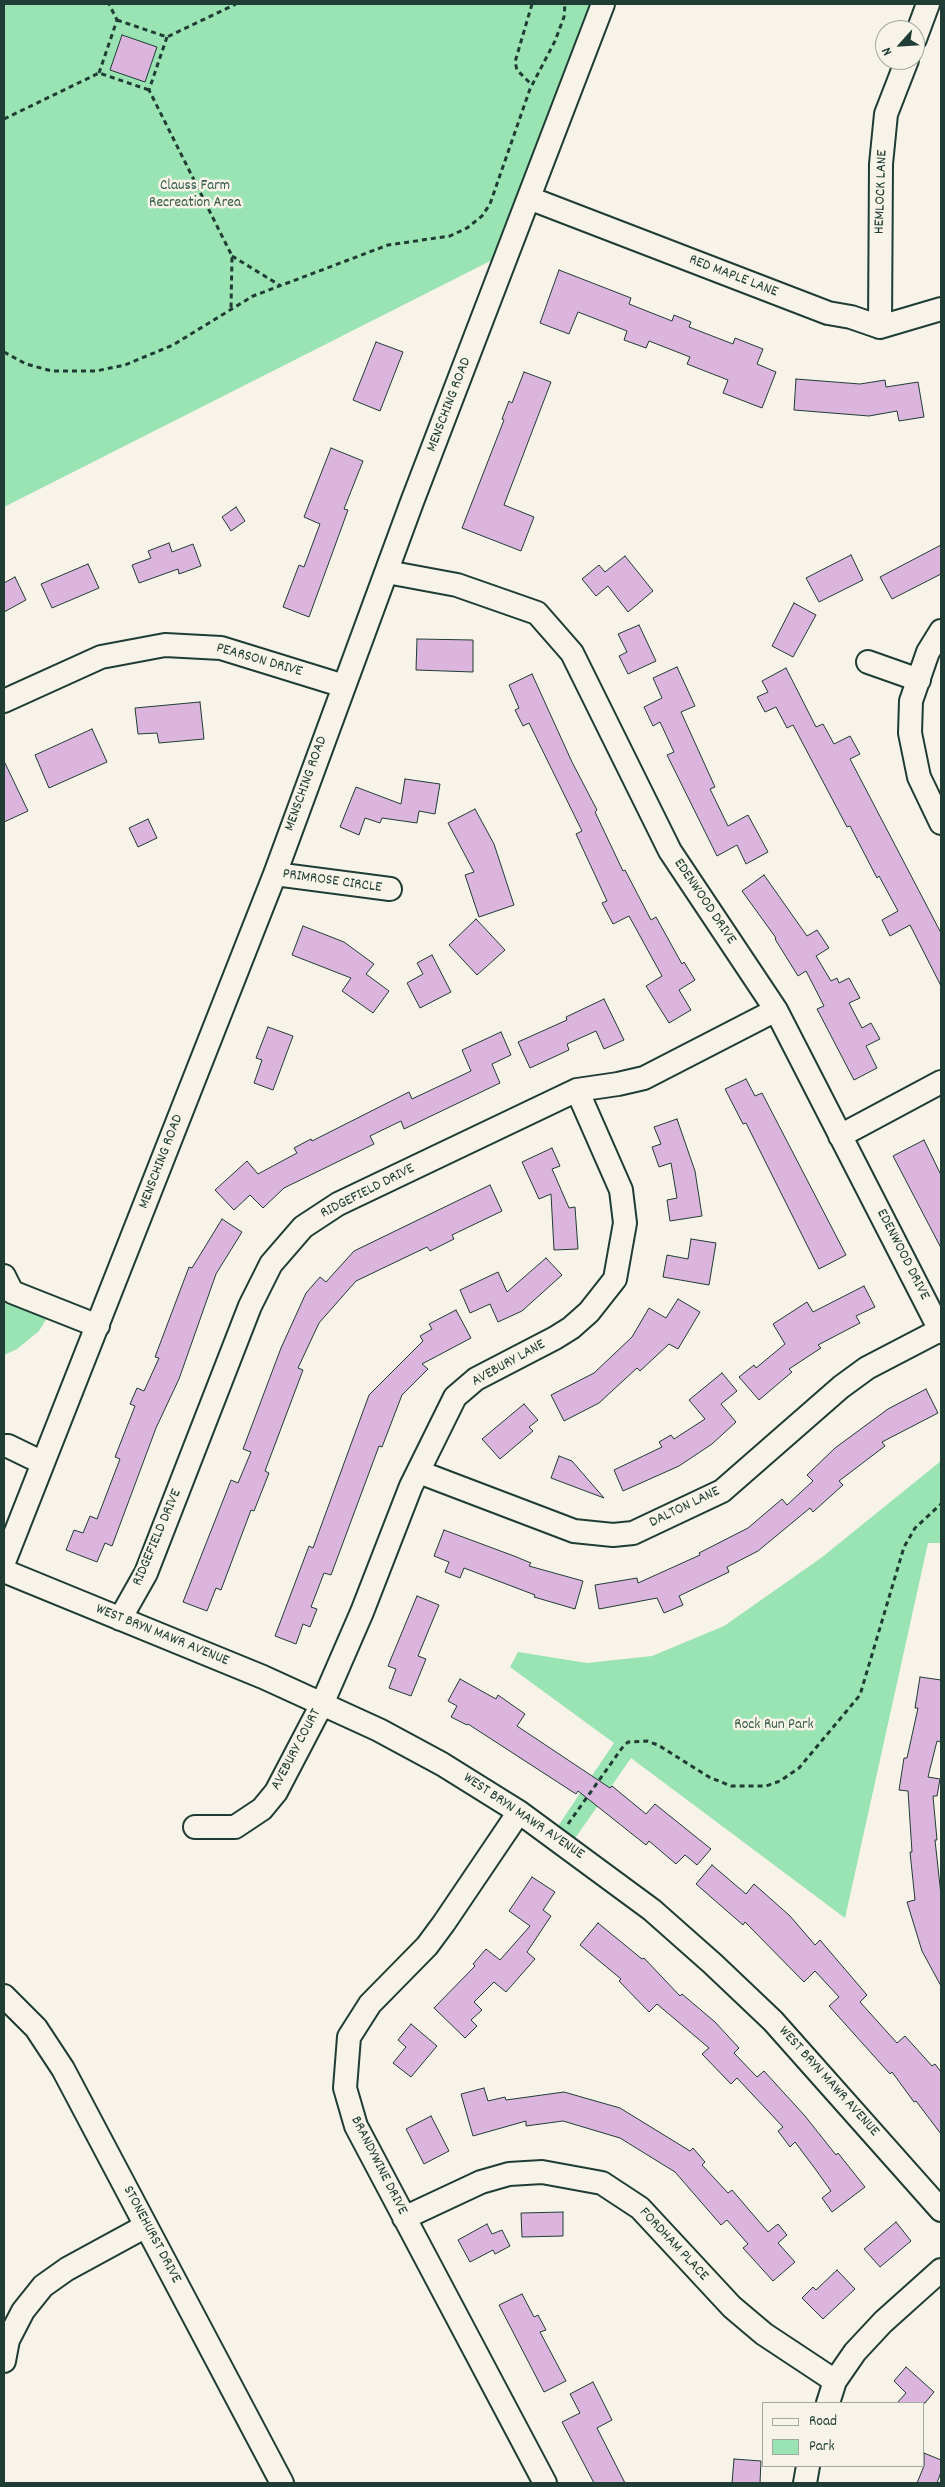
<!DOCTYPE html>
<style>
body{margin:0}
#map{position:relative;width:945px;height:2487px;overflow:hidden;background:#f7f3e8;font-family:Dekko,sans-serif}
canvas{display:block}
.frame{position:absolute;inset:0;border:5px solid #1f3d34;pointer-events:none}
.legend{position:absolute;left:762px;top:2402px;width:162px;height:65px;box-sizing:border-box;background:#f7f3e8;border:1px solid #a1aaa0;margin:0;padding:6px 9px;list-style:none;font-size:15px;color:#1f3d34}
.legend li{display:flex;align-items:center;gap:10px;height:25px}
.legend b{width:25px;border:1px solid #a1aaa0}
.north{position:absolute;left:875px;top:20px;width:50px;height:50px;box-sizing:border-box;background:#f7f3e8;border:1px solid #a1aaa0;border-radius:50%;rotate:244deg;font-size:14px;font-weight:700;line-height:20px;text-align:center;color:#1f3d34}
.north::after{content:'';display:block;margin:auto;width:18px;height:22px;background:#1f3d34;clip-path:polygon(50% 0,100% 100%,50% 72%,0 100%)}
</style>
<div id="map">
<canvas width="945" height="2487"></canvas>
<div class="frame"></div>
<ul class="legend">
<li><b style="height:6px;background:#f7f3e8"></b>Road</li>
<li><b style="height:14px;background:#9ae3b2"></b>Park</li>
</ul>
<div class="north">N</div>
</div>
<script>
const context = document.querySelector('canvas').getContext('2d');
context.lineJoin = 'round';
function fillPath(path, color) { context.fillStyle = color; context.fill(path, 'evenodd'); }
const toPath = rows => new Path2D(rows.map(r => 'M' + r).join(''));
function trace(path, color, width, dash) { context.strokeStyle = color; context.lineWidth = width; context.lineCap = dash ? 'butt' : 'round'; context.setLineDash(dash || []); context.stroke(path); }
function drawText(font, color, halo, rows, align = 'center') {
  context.font = font + ' Dekko,sans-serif'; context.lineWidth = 5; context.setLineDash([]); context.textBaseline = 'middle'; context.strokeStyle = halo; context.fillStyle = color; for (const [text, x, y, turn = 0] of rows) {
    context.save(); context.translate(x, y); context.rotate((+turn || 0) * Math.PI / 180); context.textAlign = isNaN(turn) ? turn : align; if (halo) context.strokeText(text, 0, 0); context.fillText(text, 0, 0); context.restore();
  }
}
fillPath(toPath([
 [4,4,606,4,508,252,4,507],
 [10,1302,47,1318,39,1331,17,1349,4,1355,4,1305],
 [941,1461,941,1543,928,1543,845,1918,631,1758,569,1847,552,1835,614,1743,510,1667,518,1652,587,1663,652,1656,724,1626,821,1558]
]), '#9ae3b2');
const building = toPath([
 [122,35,157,47,145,82,110,70,122,35],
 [559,270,631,298,629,304,672,321,674,315,691,322,689,327,733,344,735,338,763,349,757,364,776,372,762,408,723,393,728,380,687,364,690,357,649,341,646,348,624,340,627,331,578,312,569,334,540,323,559,270],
 [376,342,403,352,380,411,353,400,376,342],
 [524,372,551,382,504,505,534,517,521,551,462,528,504,420,502,419,509,401,512,403,524,372],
 [796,379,860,384,885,380,886,387,918,382,924,417,899,421,897,411,869,416,794,410,796,379],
 [331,448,363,461,344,509,348,510,309,617,283,607,299,565,304,567,320,524,304,517,331,448],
 [236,507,245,521,231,531,222,517,236,507],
 [169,543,172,552,193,544,201,566,179,574,178,569,139,583,132,565,151,558,148,551,169,543],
 [941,545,941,574,892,599,880,577,941,545],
 [851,555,863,580,819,602,806,578,851,555],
 [625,556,653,591,628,612,608,586,596,596,582,579,599,565,605,572,625,556],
 [88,564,99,588,52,608,41,584,88,564],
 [15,577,26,600,4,612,4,583,15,577],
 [794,603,816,615,793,657,772,646,794,603],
 [639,625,656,661,628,674,619,656,627,652,618,634,639,625],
 [417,639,473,640,473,672,416,670,417,639],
 [677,667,695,706,681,712,715,787,710,789,728,826,748,815,768,852,746,864,737,845,717,856,667,755,674,752,660,722,653,726,644,707,662,698,653,678,677,667],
 [786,668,816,727,823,724,834,744,850,736,860,754,850,759,941,933,941,986,910,925,890,936,882,920,898,911,879,876,877,878,850,826,847,827,793,725,787,728,776,707,765,712,757,697,768,692,762,681,786,668],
 [532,674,572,762,597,810,595,812,623,871,625,870,651,920,656,917,682,964,684,962,695,980,679,990,691,1010,669,1023,646,986,662,976,629,916,613,924,602,903,607,901,576,834,582,831,529,723,523,726,515,710,519,708,509,685,532,674],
 [200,702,204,739,159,743,157,733,138,734,135,708,200,702],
 [92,729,107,762,49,788,35,755,92,729],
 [4,761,28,811,4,822,4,761],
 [405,779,440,784,435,814,419,811,417,823,382,818,380,823,365,818,359,835,340,827,356,787,401,804,405,779],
 [475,809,494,844,514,905,479,917,465,875,474,872,448,823,475,809],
 [148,819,157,838,138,847,129,828,148,819],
 [764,875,807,936,817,930,829,948,816,956,831,981,837,978,839,983,849,978,860,998,849,1003,862,1028,871,1023,880,1039,866,1046,877,1068,854,1080,817,1009,824,1006,806,971,798,976,775,939,776,938,742,891,764,875],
 [476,919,505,950,477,975,449,945,476,919],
 [303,926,344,942,374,964,366,974,389,991,373,1013,342,991,351,978,292,955,303,926],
 [432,955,451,992,420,1008,407,983,423,974,417,963,432,955],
 [604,999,624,1040,604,1049,596,1031,567,1044,569,1050,530,1068,518,1042,567,1020,566,1017,604,999],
 [268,1027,293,1036,273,1090,254,1083,262,1060,256,1058,268,1027],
 [501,1032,511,1055,492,1064,500,1083,404,1129,401,1121,370,1136,374,1144,284,1188,263,1208,250,1195,234,1210,215,1190,247,1161,258,1174,297,1153,294,1148,311,1139,312,1141,409,1092,412,1099,471,1071,462,1050,501,1032],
 [746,1079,755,1096,762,1093,846,1255,819,1269,746,1123,743,1124,725,1089,746,1079],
 [677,1119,695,1171,702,1216,670,1221,667,1200,677,1198,671,1163,659,1167,652,1147,661,1144,654,1127,677,1119],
 [924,1140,941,1175,941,1248,893,1156,924,1140],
 [552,1148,560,1166,552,1169,569,1208,575,1207,578,1249,554,1250,551,1194,539,1199,522,1162,552,1148],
 [490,1185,502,1211,452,1235,454,1239,430,1251,427,1247,356,1281,319,1323,298,1368,303,1370,265,1471,269,1473,254,1511,251,1510,221,1590,216,1588,207,1611,183,1602,231,1480,238,1483,251,1452,243,1449,281,1348,306,1293,320,1277,326,1282,354,1251,490,1185],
 [222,1219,242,1232,216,1274,179,1379,156,1428,112,1546,105,1543,97,1562,66,1550,74,1530,83,1533,90,1516,97,1519,120,1459,115,1457,135,1406,130,1404,137,1388,144,1391,159,1358,155,1357,189,1267,192,1268,222,1219],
 [691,1239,716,1243,709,1285,663,1277,667,1255,688,1259,691,1239],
 [546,1258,562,1275,522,1311,498,1322,490,1304,470,1313,460,1290,498,1272,507,1292,546,1258],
 [864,1286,875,1307,856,1316,860,1323,818,1345,821,1348,789,1369,792,1372,759,1400,739,1377,754,1365,756,1368,785,1344,773,1324,807,1302,813,1312,864,1286],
 [678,1299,700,1312,678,1349,669,1344,640,1371,637,1368,599,1403,564,1421,551,1395,594,1373,632,1337,649,1308,666,1318,678,1299],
 [456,1310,471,1338,422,1364,428,1369,402,1395,382,1447,379,1446,331,1575,324,1573,311,1607,317,1609,310,1627,303,1624,296,1644,275,1636,309,1546,313,1548,369,1395,423,1341,420,1336,432,1329,429,1324,456,1310],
 [722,1373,737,1391,721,1404,736,1422,712,1444,679,1466,623,1491,614,1470,662,1447,659,1442,671,1435,674,1439,705,1419,689,1400,722,1373],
 [926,1389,938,1413,882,1442,885,1446,839,1481,843,1485,813,1512,810,1508,758,1551,727,1567,729,1572,679,1596,683,1605,664,1613,657,1598,599,1609,595,1585,637,1578,638,1583,700,1555,699,1553,748,1528,782,1499,787,1505,813,1481,807,1475,835,1448,888,1409,926,1389],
 [524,1404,538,1420,529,1427,533,1431,500,1459,482,1439,524,1404],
 [559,1456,572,1461,604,1498,551,1478,559,1456],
 [444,1530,514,1556,531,1563,529,1566,583,1581,575,1609,534,1597,535,1595,464,1568,460,1578,445,1572,449,1562,434,1556,444,1530],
 [417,1596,439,1605,418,1656,426,1659,411,1696,389,1688,396,1669,388,1666,417,1596],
 [920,1677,941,1680,941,1742,937,1741,928,1777,940,1779,937,1796,933,1796,937,1840,935,1840,941,1895,941,1986,922,1951,907,1902,915,1900,910,1852,912,1852,908,1791,899,1790,904,1758,907,1758,918,1708,915,1708,920,1677],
 [460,1679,496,1699,498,1695,525,1714,517,1726,610,1788,612,1786,646,1814,655,1804,711,1849,697,1865,685,1855,676,1864,649,1841,646,1845,578,1791,576,1794,468,1724,467,1725,451,1717,457,1706,448,1701,460,1679],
 [712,1865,746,1894,754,1884,790,1916,815,1945,820,1940,867,1995,860,2002,897,2043,905,2036,932,2066,935,2064,941,2072,941,2134,916,2101,914,2102,892,2072,890,2074,829,2006,839,1997,815,1971,804,1982,745,1922,743,1925,696,1884,712,1865],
 [532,1877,555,1892,543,1910,551,1916,527,1952,535,1959,506,1992,494,1982,474,2002,482,2010,471,2020,477,2026,465,2038,434,2008,475,1966,473,1964,486,1949,500,1960,530,1926,509,1911,532,1877],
 [598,1923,642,1959,644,1958,680,1996,682,1994,715,2022,739,2048,734,2053,757,2077,764,2071,805,2116,836,2155,838,2153,865,2187,832,2212,822,2198,831,2191,816,2170,795,2142,790,2147,778,2131,783,2127,737,2078,731,2084,702,2054,709,2048,657,2004,649,2012,619,1981,621,1979,580,1945,598,1923],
 [411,2024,437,2046,411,2077,393,2063,406,2047,398,2040,411,2024],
 [484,2088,488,2101,505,2097,506,2100,564,2092,620,2108,690,2151,693,2148,705,2162,702,2165,728,2193,732,2190,768,2232,778,2224,787,2235,778,2243,795,2262,773,2281,743,2248,748,2244,727,2220,721,2225,675,2172,620,2138,563,2121,526,2126,526,2121,473,2136,461,2094,484,2088],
 [431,2116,449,2151,424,2164,406,2129,431,2116],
 [563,2212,563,2236,522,2237,521,2213,563,2212],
 [896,2222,911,2241,880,2267,864,2249,896,2222],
 [487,2224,492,2234,502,2230,510,2246,495,2254,493,2250,470,2262,458,2240,487,2224],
 [837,2270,855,2289,823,2319,802,2298,813,2287,816,2290,837,2270],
 [522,2294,534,2317,538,2315,546,2330,540,2332,566,2381,544,2392,499,2305,522,2294],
 [906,2367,934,2392,925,2403,897,2403,906,2393,894,2381,906,2367],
 [593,2382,612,2420,597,2428,625,2483,594,2483,562,2422,580,2413,570,2394,593,2382],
 [924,2453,941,2460,941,2472,937,2483,917,2483,924,2466,924,2453],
 [734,2459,761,2461,760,2483,732,2483,734,2459]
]);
fillPath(building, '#dbb5de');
trace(building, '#1f3d34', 1);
const minor = toPath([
 [915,39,928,4],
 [529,198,828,313,851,317,880,327,941,309],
 [880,327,881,164,886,114,907,60],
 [387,572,457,585,537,613,572,653,670,851,776,1010,941,1332],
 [941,631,928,652,911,701,910,733,919,777,941,823],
 [868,662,919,680],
 [4,701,101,657,165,645,221,648,344,686],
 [275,874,390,889],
 [840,1136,941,1082],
 [4,1276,12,1292,98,1326],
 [4,1446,8,1446,43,1463],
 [419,1472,574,1531,613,1535,633,1533,722,1491,841,1387,867,1368,940,1330],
 [4,1562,275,874,412,502,603,4],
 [4,1571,263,1677,379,1730,442,1764,519,1812,652,1910,713,1964,773,2021,941,2210],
 [120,1619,146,1573,250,1306,271,1264,303,1227,338,1204,577,1090,618,1084,644,1078,776,1010],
 [519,1812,444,1923,427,1946,370,2004,349,2037,345,2088,356,2126,545,2483],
 [195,1827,235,1827,262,1809,276,1792,322,1704,362,1612,411,1486,455,1397,476,1379,555,1338,571,1328,589,1312,615,1279,625,1223,621,1190,577,1090],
 [4,1996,36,2028,63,2069,282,2483],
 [404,2218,481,2182,509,2174,542,2172,602,2183,640,2208,732,2307,764,2334,835,2381],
 [4,2361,8,2340,23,2311,43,2286,67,2269,146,2226],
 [828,2403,835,2381,855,2352,883,2322,941,2270],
 [805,2483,808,2466]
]);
trace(minor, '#1f3d34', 26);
trace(toPath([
 [532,4,515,62,517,70,532,85],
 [117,20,167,37,236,4],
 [167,37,149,90,232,256,231,308],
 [99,73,117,20,109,4],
 [4,119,99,73,149,90],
 [232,256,281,286],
 [4,352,26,364,52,371,96,371,125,365,173,345,253,296,388,245,450,236,467,228,482,216,490,204,530,89,555,41,564,17,565,4],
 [568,1824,622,1748,628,1742,647,1741,658,1745,709,1777,731,1786,766,1786,780,1781,799,1768,860,1695,904,1547,915,1528,941,1504]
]), '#1f3d34', 3, [5, 4]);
trace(minor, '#f7f3e8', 22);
drawText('15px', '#385e4d', '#f7f3e8', [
 ["Clauss Farm",195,187],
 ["Recreation Area",195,204],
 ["Rock Run Park",774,1726]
]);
drawText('15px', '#1f3d34', '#f7f3e8', [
 ["HEMLOCK LANE",882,192,-88],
 ["RED MAPLE LANE",733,277,21],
 ["MENSCHING ROAD",450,405,-69],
 ["PEARSON DRIVE",259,661,16],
 ["MENSCHING ROAD",307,784,-70],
 ["PRIMROSE CIRCLE",332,882,8],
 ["EDENWOOD DRIVE",704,902,56],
 ["MENSCHING ROAD",162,1162,-69],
 ["RIDGEFIELD DRIVE",368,1192,-27],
 ["EDENWOOD DRIVE",902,1255,63],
 ["AVEBURY LANE",509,1364,-29],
 ["DALTON LANE",685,1508,-26],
 ["RIDGEFIELD DRIVE",158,1538,-67],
 ["WEST BRYN MAWR AVENUE",162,1636,22],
 ["AVEBURY COURT",297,1750,-62],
 ["WEST BRYN MAWR AVENUE",523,1817,34],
 ["WEST BRYN MAWR AVENUE",828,2082,48],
 ["BRANDYWINE DRIVE",378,2166,63],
 ["STONEHURST DRIVE",151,2235,62],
 ["FORDHAM PLACE",673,2245,47]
]);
</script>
